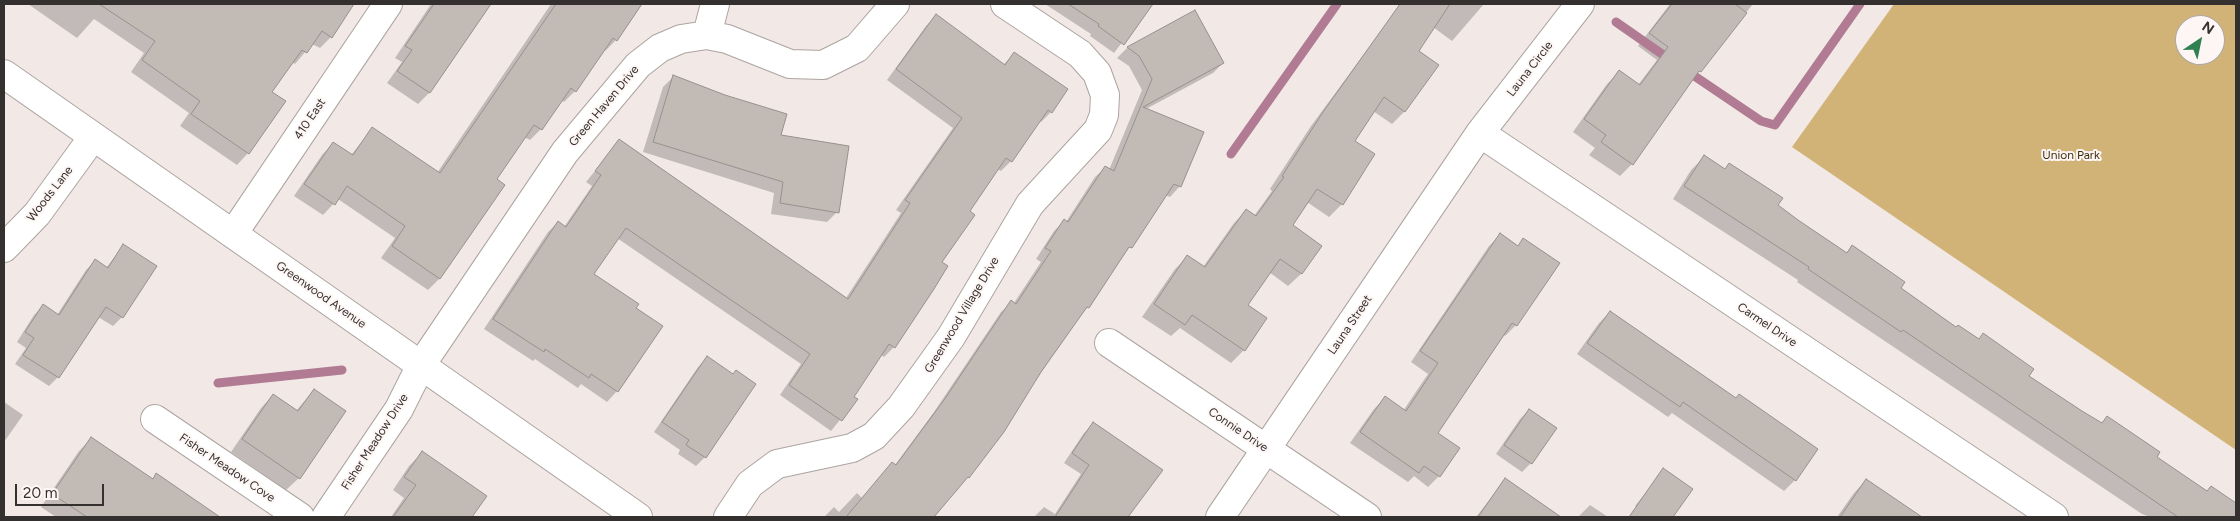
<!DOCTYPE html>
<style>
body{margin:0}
#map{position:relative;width:2240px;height:521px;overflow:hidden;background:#f2e9e6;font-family:Figtree,sans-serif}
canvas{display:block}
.frame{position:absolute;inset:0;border:5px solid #33302f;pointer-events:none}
.north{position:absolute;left:2175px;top:15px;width:50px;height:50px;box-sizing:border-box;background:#fef6f4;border:1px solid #ada7a5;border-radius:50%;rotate:34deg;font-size:14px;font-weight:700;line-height:20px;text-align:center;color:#33302f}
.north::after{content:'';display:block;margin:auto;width:18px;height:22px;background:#308152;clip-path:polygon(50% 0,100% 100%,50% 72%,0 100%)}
.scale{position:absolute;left:15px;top:484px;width:89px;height:22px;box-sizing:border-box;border:2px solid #33302f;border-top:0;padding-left:6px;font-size:15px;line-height:18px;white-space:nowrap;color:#33302f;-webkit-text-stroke:4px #fef6f4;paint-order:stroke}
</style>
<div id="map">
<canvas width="2240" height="521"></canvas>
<div class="frame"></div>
<div class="north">N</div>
<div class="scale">20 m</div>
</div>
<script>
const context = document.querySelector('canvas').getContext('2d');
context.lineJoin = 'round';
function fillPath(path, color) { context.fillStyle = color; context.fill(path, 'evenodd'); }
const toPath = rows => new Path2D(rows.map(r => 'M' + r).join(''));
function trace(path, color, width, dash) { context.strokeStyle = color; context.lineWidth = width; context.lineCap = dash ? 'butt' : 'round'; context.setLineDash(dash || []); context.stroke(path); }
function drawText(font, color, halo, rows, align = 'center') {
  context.font = font + ' Figtree,sans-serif'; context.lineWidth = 4; context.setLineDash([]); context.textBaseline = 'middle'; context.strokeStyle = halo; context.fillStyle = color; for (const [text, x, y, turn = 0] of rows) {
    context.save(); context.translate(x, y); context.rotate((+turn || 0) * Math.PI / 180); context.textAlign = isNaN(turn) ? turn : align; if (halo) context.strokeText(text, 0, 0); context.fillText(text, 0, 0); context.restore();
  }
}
fillPath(toPath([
 [1894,4,2236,4,2236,450,1792,147],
 [2185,25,2215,25,2215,55,2185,55]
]), '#d2b377');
fillPath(toPath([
 [28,4,161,4,189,23,202,4,353,4,331,37,320,48,312,44,295,64,292,62,270,92,248,153,237,165,180,126,189,113,131,72,144,53,94,19,77,38],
 [431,4,490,4,429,93,418,104,387,83,402,62,395,58],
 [551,4,639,4,616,40,605,51,603,50,575,91,564,102,561,100,541,129,530,140,524,137,495,179,503,185,439,279,428,290,381,258,395,238,338,199,323,215,294,196,322,155,333,143,351,155,372,129,437,173],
 [1045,4,1151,4,1114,53,1090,36,1091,34],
 [1401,4,1484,4,1452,41,1433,27,1417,51,1404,112,1392,124,1373,111,1353,141,1342,204,1329,217,1307,202,1291,225,1321,246,1301,274,1288,286,1269,272,1246,305,1244,350,1231,363,1180,328,1171,336,1142,317,1175,269,1187,257,1203,267,1234,223,1246,211,1254,216,1272,191,1270,189,1311,126],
 [1670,4,1753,4,1691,80,1632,164,1620,176,1589,155,1595,148,1573,132,1607,84,1619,72,1638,85,1657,60,1638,46],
 [1195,11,1223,63,1213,73,1146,109,1180,186,1170,197,1165,195,1088,307,1078,318,984,457,965,460,916,517,824,517,834,507,839,512,857,493,862,498,895,465,934,412,1001,312,1012,302,1014,303,1041,262,1036,259,1054,231,1064,221,1066,222,1095,177,1106,167,1109,170,1142,90,1129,66,1117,58,1127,48],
 [936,16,1003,65,1014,54,1066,90,1051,112,1041,122,1039,121,1011,161,1001,171,997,169,969,211,894,347,884,357,880,354,852,397,856,400,831,431,780,395,801,364,617,238,592,275,661,326,617,391,607,402,581,384,578,388,535,359,533,361,484,329,548,232,558,222,564,227,592,186,586,182,619,141,846,298,901,213,896,210,953,128,887,80,926,26],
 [673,77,779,136,837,212,827,222,771,214,774,193,643,152,663,87],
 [1704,157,1846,253,1852,247,1899,289,1956,329,1978,340,1983,335,2028,376,2101,424,2108,417,2155,458,2206,492,2211,487,2236,504,2236,517,2150,517,2142,514,1797,282,1798,280,1673,199,1691,170],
 [1500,235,1517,247,1524,240,1558,263,1516,325,1505,336,1503,334,1436,434,1458,449,1439,476,1428,487,1414,476,1408,482,1350,443,1374,409,1385,398,1403,411,1428,374,1411,362,1489,246],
 [123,246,122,317,113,326,98,317,58,377,49,386,15,364,26,348,17,342,34,315,43,306,57,315,86,270,95,261,106,268],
 [1610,312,1735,399,1816,449,1795,480,1784,491,1672,413,1668,417,1577,354,1599,323],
 [707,358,705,457,696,466,678,454,680,450,654,432,698,367],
 [314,390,299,478,286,490,231,452,261,408,273,395,296,411],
 [4,402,23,415,4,442],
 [1529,410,1531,463,1522,472,1496,454,1520,419],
 [1093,424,1161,470,1127,517,1034,517,1044,507,1055,514,1081,474,1064,463,1084,433],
 [91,439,152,480,157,475,217,517,56,517,41,507,79,451],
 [422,453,485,497,471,517,391,517,404,498,393,490,409,466],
 [1664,470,1672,516,1652,517,1635,506],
 [1505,480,1559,517,1476,517],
 [1866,480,1920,517,1837,517,1854,493],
 [1590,505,1608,517,1578,517]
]), '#0003');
trace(toPath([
 [1616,22,1672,61],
 [1687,71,1761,121,1775,125,1860,4],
 [1231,154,1337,4],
 [218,383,342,370]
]), '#b17b94', 9);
const building = toPath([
 [99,4,354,4,332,38,322,31,307,53,302,50,272,92,286,101,249,154,191,114,200,101,142,60,155,41,99,4],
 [434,4,491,4,430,93,397,71,412,50,405,46,434,4],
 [556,4,642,4,617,41,613,38,576,92,571,88,542,130,534,125,497,179,505,185,440,279,392,246,405,226,347,186,335,205,304,184,333,142,353,155,372,127,440,173,556,4],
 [1068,4,1153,4,1124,45,1098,26,1099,24,1068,4],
 [1400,4,1450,4,1419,51,1439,65,1405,112,1384,97,1355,141,1375,154,1343,205,1317,189,1293,225,1322,246,1302,274,1280,259,1248,305,1267,318,1245,351,1192,315,1185,325,1154,304,1187,255,1205,267,1246,209,1256,216,1284,177,1282,176,1323,112,1400,4],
 [1672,4,1735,4,1747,13,1701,72,1699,71,1633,165,1601,142,1606,135,1584,119,1619,70,1640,85,1668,47,1649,33,1672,4],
 [1195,10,1224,63,1143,107,1204,132,1181,187,1174,184,1132,248,1129,247,1089,308,1087,307,1041,372,1004,432,969,478,968,477,934,517,846,517,892,462,896,465,944,400,1011,300,1016,304,1051,251,1045,248,1064,219,1068,222,1105,166,1114,171,1152,79,1139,56,1127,47,1195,10],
 [936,14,1005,65,1014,52,1068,89,1052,113,1048,110,1012,162,1006,158,970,211,975,215,942,262,948,266,934,289,895,348,889,344,854,397,858,399,842,421,789,385,810,354,626,228,594,274,639,304,636,308,663,326,618,392,591,374,589,378,545,349,544,352,493,319,558,221,566,227,601,175,595,171,619,139,848,299,910,203,905,200,962,118,896,69,936,14],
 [673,75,725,95,787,114,781,135,849,146,839,213,780,203,783,182,653,142,673,75],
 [1704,155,1725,169,1729,163,1783,198,1778,205,1798,220,1847,253,1852,245,1905,282,1901,288,1956,327,1958,325,1979,339,1983,333,2034,369,2029,376,2082,411,2102,423,2107,416,2160,452,2157,457,2207,491,2211,486,2236,503,2236,517,2178,517,1903,330,1901,332,1808,269,1809,267,1684,186,1704,155],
 [1500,233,1518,246,1523,238,1560,263,1517,326,1512,323,1438,433,1460,448,1440,477,1424,466,1419,473,1360,432,1385,396,1406,411,1438,363,1420,351,1500,233],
 [123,244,157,266,123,318,106,307,59,378,23,355,34,338,25,332,43,304,59,315,95,259,108,268,123,244],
 [1610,311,1736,398,1739,394,1818,449,1796,481,1683,402,1680,407,1587,343,1610,311],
 [707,356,733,374,736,370,756,384,706,458,686,445,689,440,662,422,707,356],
 [314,389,346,411,300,479,242,439,273,394,298,411,314,389],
 [1529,409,1557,428,1532,464,1504,445,1529,409],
 [1093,422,1163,470,1128,517,1055,517,1089,465,1072,453,1093,422],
 [91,437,153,479,156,473,220,517,87,517,52,494,91,437],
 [422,451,487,496,472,517,393,517,416,485,404,477,422,451],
 [1663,468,1693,489,1673,517,1629,517,1663,468],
 [1505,478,1561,517,1478,517,1505,478],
 [1866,479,1922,517,1840,517,1866,479]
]);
fillPath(building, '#c1bab5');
trace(building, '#97908b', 1);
const street = toPath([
 [707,35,715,4],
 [1480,133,2054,517],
 [233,234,388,4],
 [4,248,37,214,93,137],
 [1109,343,1367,517],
 [155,419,300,517],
 [326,517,399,409,421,365,565,152,638,65,660,48,681,39,707,35,727,39,790,64,823,65,857,48,895,4],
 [728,517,750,484,777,464,852,448,874,436,901,407,951,337,1030,204,1098,130,1104,115,1105,95,1097,73,1080,54,1005,4],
 [1220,517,1480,133,1580,4]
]);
const secondary = toPath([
 [4,74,638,517]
]);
trace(street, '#aca4a1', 30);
trace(secondary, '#aca4a1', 30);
trace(street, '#fff', 28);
trace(secondary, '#fff', 28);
drawText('12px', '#33302f', '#fef6f4', [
 ["Launa Circle",1530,69,-52],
 ["Green Haven Drive",604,106,-50],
 ["410 East",310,119,-56],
 ["Woods Lane",50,194,-52],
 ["Greenwood Avenue",321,295,35],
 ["Greenwood Village Drive",962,315,-59],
 ["Launa Street",1350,325,-56],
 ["Carmel Drive",1767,325,34],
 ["Connie Drive",1238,430,34],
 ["Fisher Meadow Drive",375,442,-57],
 ["Fisher Meadow Cove",227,468,34]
]);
drawText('12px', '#3e2f0e', '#fef6f4', [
 ["Union Park",2071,155]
]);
</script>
